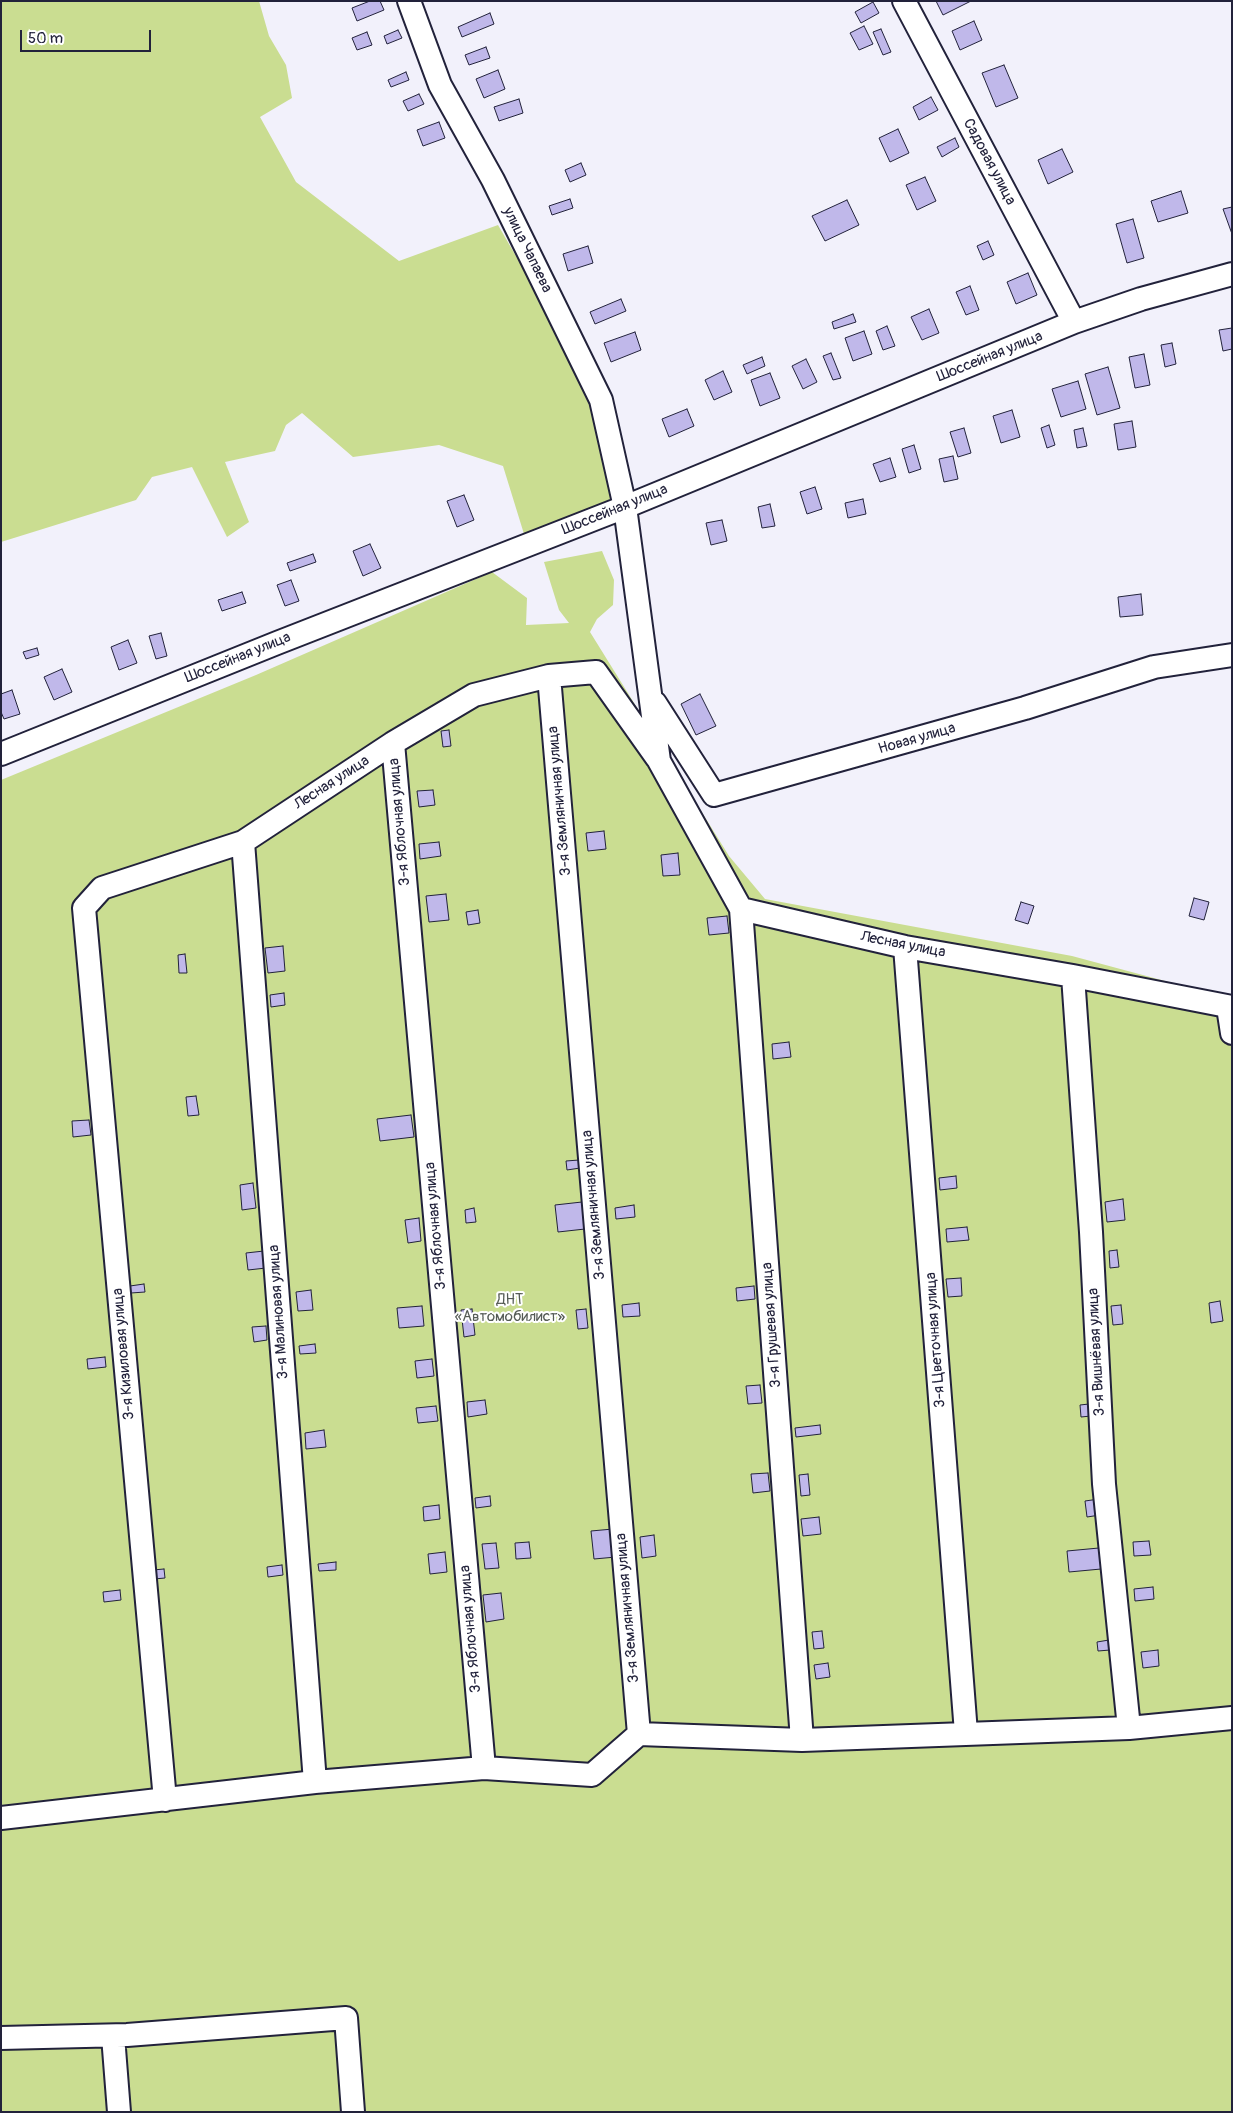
<!DOCTYPE html>
<meta charset="utf-8">
<style>
body{margin:0}
#map{position:relative;width:1233px;height:2113px;overflow:hidden;background:#f2f1fb;font-family:Pangolin,sans-serif}
canvas{display:block}
.frame{position:absolute;inset:0;border:2px solid #22223b;pointer-events:none}
.scale{position:absolute;left:20px;top:30px;width:131px;height:22px;box-sizing:border-box;border:2px solid #22223b;border-top:0;padding-left:6px;font-size:15px;line-height:18px;white-space:nowrap;color:#22223b;-webkit-text-stroke:4px #fff;paint-order:stroke}
</style>
<div id="map">
<canvas width="1233" height="2113"></canvas>
<div class="frame"></div>
<div class="scale">50 m</div>
</div>
<script>
const context = document.querySelector('canvas').getContext('2d');
context.lineJoin = 'round';
function fillPath(path, color) { context.fillStyle = color; context.fill(path, 'evenodd'); }
const toPath = rows => new Path2D(rows.map(r => 'M' + r).join(''));
function trace(path, color, width, dash) { context.strokeStyle = color; context.lineWidth = width; context.lineCap = dash ? 'butt' : 'round'; context.setLineDash(dash || []); context.stroke(path); }
function drawText(font, color, halo, rows, align = 'center') {
  context.font = font + ' Pangolin,sans-serif'; context.lineWidth = 4; context.setLineDash([]); context.textBaseline = 'middle'; context.strokeStyle = halo; context.fillStyle = color; for (const [text, x, y, turn = 0] of rows) {
    context.save(); context.translate(x, y); context.rotate((+turn || 0) * Math.PI / 180); context.textAlign = isNaN(turn) ? turn : align; if (halo) context.strokeText(text, 0, 0); context.fillText(text, 0, 0); context.restore();
  }
}
fillPath(toPath([
 [1,1,259,1,269,36,286,65,292,98,260,117,296,182,399,261,498,225,561,334,595,415,613,499,524,534,503,466,439,445,353,457,302,413,286,425,275,451,225,462,249,522,227,537,192,467,152,477,136,500,1,542],
 [602,551,614,580,613,605,597,619,590,632,729,856,765,899,1072,956,1232,999,1232,2112,1,2112,1,780,256,675,492,572,527,598,526,625,569,623,559,610,544,562]
]), '#cadd91');
const building = toPath([
 [370,1,380,1,384,10,357,21,352,8,370,1],
 [936,1,971,1,943,15,936,1],
 [873,2,879,13,861,23,855,12,873,2],
 [490,13,494,24,462,37,458,27,490,13],
 [974,21,982,40,960,50,952,31,974,21],
 [864,26,873,44,859,50,850,33,864,26],
 [881,29,891,52,883,55,873,32,881,29],
 [398,30,402,38,387,44,384,36,398,30],
 [367,32,372,45,357,50,352,38,367,32],
 [486,47,490,58,469,65,465,55,486,47],
 [1004,65,1018,98,996,107,982,73,1004,65],
 [498,70,505,89,484,98,476,79,498,70],
 [406,72,409,80,391,87,388,80,406,72],
 [419,94,424,104,408,111,403,101,419,94],
 [931,97,938,110,919,120,913,107,931,97],
 [519,99,523,113,499,121,494,107,519,99],
 [439,122,445,138,423,146,417,130,439,122],
 [898,129,909,153,890,162,879,138,898,129],
 [955,138,959,147,942,157,937,147,955,138],
 [1062,149,1073,172,1048,184,1038,160,1062,149],
 [581,163,586,175,570,182,565,170,581,163],
 [925,177,936,201,917,210,906,185,925,177],
 [1181,191,1188,213,1158,222,1151,201,1181,191],
 [570,199,573,208,552,215,549,206,570,199],
 [847,200,859,225,825,241,812,216,847,200],
 [1232,207,1232,234,1223,209,1232,207],
 [1133,219,1144,258,1127,263,1116,224,1133,219],
 [988,241,994,255,983,260,977,246,988,241],
 [588,246,593,263,568,271,563,254,588,246],
 [1028,273,1037,295,1016,304,1007,282,1028,273],
 [970,286,979,310,966,315,956,292,970,286],
 [621,299,626,311,595,324,590,312,621,299],
 [929,309,939,333,922,340,911,317,929,309],
 [853,314,856,322,834,329,832,322,853,314],
 [887,326,895,346,883,350,876,331,887,326],
 [1232,328,1232,349,1223,351,1219,330,1232,328],
 [864,331,872,354,853,361,845,338,864,331],
 [635,332,641,350,611,362,604,343,635,332],
 [1172,343,1176,364,1165,367,1161,345,1172,343],
 [831,353,841,378,833,380,823,356,831,353],
 [1144,354,1150,385,1135,388,1129,357,1144,354],
 [762,357,765,366,747,374,743,365,762,357],
 [806,359,817,382,803,389,792,366,806,359],
 [1108,367,1120,408,1097,415,1085,374,1108,367],
 [723,371,732,392,714,400,705,380,723,371],
 [770,373,780,398,760,406,751,380,770,373],
 [1078,381,1086,409,1061,417,1052,389,1078,381],
 [687,409,694,426,669,437,662,419,687,409],
 [1012,410,1020,437,1001,443,993,416,1012,410],
 [1132,421,1136,447,1118,450,1114,424,1132,421],
 [1049,425,1055,445,1047,448,1041,428,1049,425],
 [964,428,971,453,958,457,950,432,964,428],
 [1083,428,1087,446,1077,448,1074,430,1083,428],
 [914,445,921,469,909,473,902,449,914,445],
 [953,456,958,479,944,482,939,459,953,456],
 [890,458,896,477,880,482,873,464,890,458],
 [815,487,822,509,807,514,800,492,815,487],
 [464,495,474,520,457,527,447,501,464,495],
 [863,499,866,514,848,518,845,503,863,499],
 [770,504,775,526,762,528,758,507,770,504],
 [722,520,727,541,711,545,706,523,722,520],
 [370,544,381,568,363,576,353,551,370,544],
 [313,554,316,562,290,571,287,563,313,554],
 [291,580,299,601,285,606,277,585,291,580],
 [242,592,246,603,222,611,218,600,242,592],
 [1141,594,1143,615,1120,617,1118,597,1141,594],
 [161,633,167,656,156,659,149,636,161,633],
 [128,640,137,663,119,670,111,647,128,640],
 [37,648,39,655,26,659,23,652,37,648],
 [62,669,72,692,54,700,44,677,62,669],
 [12,690,20,714,4,719,1,712,1,694,12,690],
 [700,694,716,726,696,735,681,704,700,694],
 [449,730,451,746,443,747,441,731,449,730],
 [433,790,435,805,419,807,417,791,433,790],
 [604,831,606,849,588,851,586,833,604,831],
 [439,842,441,856,420,859,419,844,439,842],
 [678,853,680,875,663,876,661,855,678,853],
 [446,894,449,920,429,922,426,896,446,894],
 [1194,898,1209,902,1204,920,1189,916,1194,898],
 [1021,902,1034,906,1028,924,1015,920,1021,902],
 [478,910,480,923,468,925,466,912,478,910],
 [727,916,729,933,709,935,707,918,727,916],
 [283,946,285,971,268,973,265,948,283,946],
 [185,954,187,973,179,973,178,955,185,954],
 [284,993,285,1005,271,1007,270,995,284,993],
 [789,1042,791,1057,773,1059,772,1044,789,1042],
 [196,1096,199,1115,188,1116,186,1097,196,1096],
 [411,1115,414,1137,380,1141,377,1119,411,1115],
 [89,1120,91,1135,73,1137,72,1121,89,1120],
 [579,1160,580,1168,567,1170,566,1161,579,1160],
 [956,1176,957,1188,940,1190,939,1178,956,1176],
 [253,1183,256,1208,242,1210,240,1185,253,1183],
 [1123,1199,1125,1220,1107,1222,1105,1202,1123,1199],
 [582,1202,585,1229,558,1232,555,1205,582,1202],
 [634,1205,635,1217,616,1219,615,1208,634,1205],
 [474,1208,476,1222,466,1223,465,1210,474,1208],
 [419,1218,421,1241,408,1243,405,1220,419,1218],
 [967,1227,969,1240,947,1242,946,1229,967,1227],
 [1117,1250,1119,1267,1110,1268,1109,1251,1117,1250],
 [264,1251,266,1268,248,1270,246,1253,264,1251],
 [961,1278,962,1296,948,1297,946,1279,961,1278],
 [144,1284,145,1292,131,1293,130,1286,144,1284],
 [754,1286,755,1299,737,1301,736,1288,754,1286],
 [311,1290,313,1310,298,1311,296,1292,311,1290],
 [1220,1301,1223,1321,1211,1323,1209,1303,1220,1301],
 [639,1303,640,1316,623,1317,622,1305,639,1303],
 [1121,1305,1123,1324,1113,1325,1111,1306,1121,1305],
 [422,1306,424,1326,399,1328,397,1308,422,1306],
 [472,1309,475,1335,464,1337,461,1310,472,1309],
 [586,1309,588,1328,578,1329,576,1310,586,1309],
 [266,1326,267,1340,254,1342,252,1327,266,1326],
 [315,1344,316,1353,300,1354,299,1346,315,1344],
 [105,1357,106,1367,88,1369,87,1359,105,1357],
 [432,1359,434,1376,417,1378,415,1361,432,1359],
 [760,1385,762,1403,748,1404,746,1386,760,1385],
 [485,1400,487,1414,468,1417,467,1402,485,1400],
 [1089,1404,1091,1416,1081,1417,1080,1405,1089,1404],
 [436,1406,438,1421,418,1423,416,1408,436,1406],
 [820,1425,821,1434,796,1437,795,1428,820,1425],
 [324,1430,326,1447,306,1449,305,1433,324,1430],
 [768,1473,770,1491,753,1493,751,1474,768,1473],
 [808,1474,810,1495,801,1496,799,1475,808,1474],
 [490,1496,491,1506,476,1508,475,1498,490,1496],
 [1099,1499,1100,1515,1087,1517,1085,1501,1099,1499],
 [439,1505,440,1519,424,1521,423,1507,439,1505],
 [819,1517,821,1534,803,1536,801,1519,819,1517],
 [613,1529,616,1557,594,1559,591,1531,613,1529],
 [654,1535,656,1556,642,1558,640,1537,654,1535],
 [1149,1541,1151,1555,1134,1556,1133,1542,1149,1541],
 [529,1542,531,1558,516,1559,515,1543,529,1542],
 [496,1543,499,1568,485,1569,482,1544,496,1543],
 [1099,1548,1101,1569,1069,1572,1067,1551,1099,1548],
 [445,1552,447,1572,430,1574,428,1554,445,1552],
 [336,1562,336,1570,319,1571,318,1564,336,1562],
 [282,1565,283,1575,268,1577,267,1567,282,1565],
 [164,1569,165,1578,154,1579,153,1570,164,1569],
 [1153,1587,1154,1599,1135,1601,1134,1589,1153,1587],
 [120,1590,121,1600,104,1602,103,1592,120,1590],
 [501,1593,504,1619,486,1622,483,1595,501,1593],
 [822,1631,824,1648,814,1649,812,1632,822,1631],
 [1109,1640,1110,1650,1098,1651,1097,1642,1109,1640],
 [1158,1650,1159,1666,1143,1668,1141,1652,1158,1650],
 [828,1663,830,1677,816,1679,814,1665,828,1663]
]);
fillPath(building, '#c0b8ea');
trace(building, '#22223b', 1);
const minor = toPath([
 [409,1,440,85,493,180,601,400,625,507,659,761,741,909,802,1740],
 [904,1,1074,322],
 [549,676,639,1734],
 [655,703,714,795,1025,708,1154,667,1232,655],
 [393,743,484,1768],
 [1,754,277,643,625,507,1074,322,1141,299,1232,274],
 [243,842,315,1782],
 [741,909,905,947,1073,976,1232,1007],
 [905,947,966,1733],
 [1073,976,1091,1232,1104,1484,1129,1728],
 [1228,1007,1232,1033],
 [165,1800,84,908,102,888,243,842,393,743,474,695,549,676,596,672,657,758],
 [1,1818,315,1782,484,1768,592,1775,639,1734,802,1740,1129,1728,1232,1718],
 [113,2036,119,2112],
 [1,2038,127,2035,346,2018,353,2112]
]);
trace(minor, '#22223b', 26);
trace(minor, '#fff', 22);
drawText('15px', '#22223b', '#fff', [
 ["Садовая улица",989,162,62],
 ["улица Чапаева",527,250,64],
 ["Шоссейная улица",990,357,-22],
 ["Шоссейная улица",615,510,-22],
 ["Шоссейная улица",238,658,-22],
 ["Новая улица",917,739,-16],
 ["Лесная улица",332,783,-33],
 ["3-я Земляничная улица",560,801,-95],
 ["3-я Яблочная улица",400,822,-95],
 ["Лесная улица",903,945,11],
 ["3-я Земляничная улица",594,1205,-95],
 ["3-я Яблочная улица",436,1226,-95],
 ["3-я Малиновая улица",279,1312,-94],
 ["3-я Грушевая улица",772,1325,-94],
 ["3-я Цветочная улица",936,1340,-94],
 ["3-я Вишнёвая улица",1097,1352,-93],
 ["3-я Кизиловая улица",124,1354,-95],
 ["3-я Земляничная улица",628,1608,-95],
 ["3-я Яблочная улица",471,1629,-95]
]);
drawText('15px', '#545a55', '#fff', [
 ["ДНТ",510,1300],
 ["«Автомобилист»",510,1317]
]);
</script>
